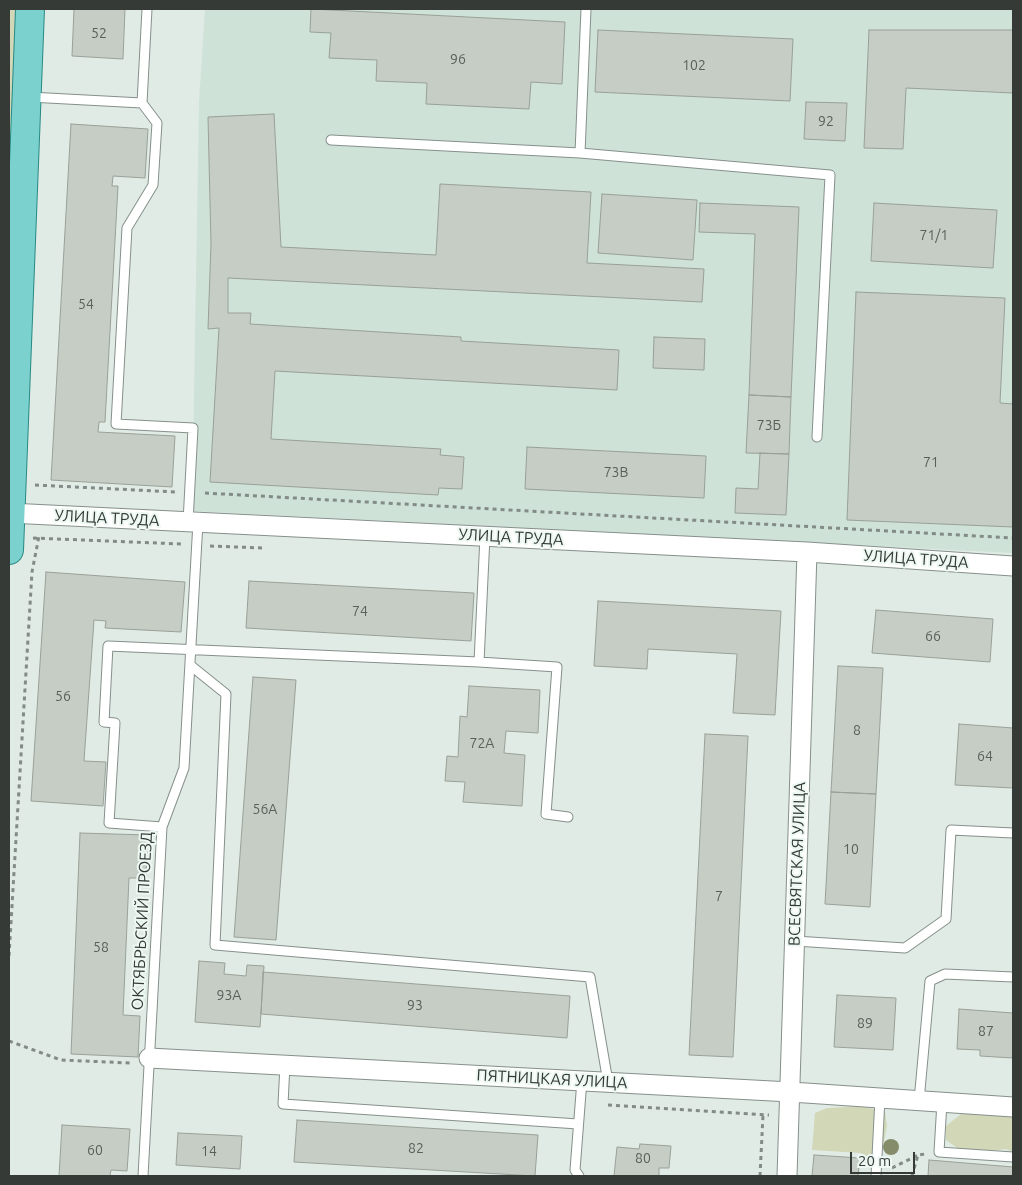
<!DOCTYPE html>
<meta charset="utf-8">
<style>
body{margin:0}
#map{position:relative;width:1022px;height:1185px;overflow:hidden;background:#e0ebe5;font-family:Ubuntu,sans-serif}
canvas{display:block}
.frame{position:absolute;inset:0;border:10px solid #353a37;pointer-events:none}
.scale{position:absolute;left:850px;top:1152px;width:65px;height:22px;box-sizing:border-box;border:2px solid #353a37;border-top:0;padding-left:6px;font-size:15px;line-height:18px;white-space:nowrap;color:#353a37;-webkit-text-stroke:4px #edf8f3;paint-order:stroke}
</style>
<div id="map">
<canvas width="1022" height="1185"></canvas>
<div class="frame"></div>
<div class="scale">20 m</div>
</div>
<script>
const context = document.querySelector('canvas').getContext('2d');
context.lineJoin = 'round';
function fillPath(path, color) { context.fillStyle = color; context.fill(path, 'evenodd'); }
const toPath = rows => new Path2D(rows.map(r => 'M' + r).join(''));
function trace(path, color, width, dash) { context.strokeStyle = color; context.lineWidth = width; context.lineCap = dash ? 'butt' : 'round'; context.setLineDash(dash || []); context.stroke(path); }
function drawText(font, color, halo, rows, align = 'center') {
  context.font = font + ' Ubuntu,sans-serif'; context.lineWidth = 4; context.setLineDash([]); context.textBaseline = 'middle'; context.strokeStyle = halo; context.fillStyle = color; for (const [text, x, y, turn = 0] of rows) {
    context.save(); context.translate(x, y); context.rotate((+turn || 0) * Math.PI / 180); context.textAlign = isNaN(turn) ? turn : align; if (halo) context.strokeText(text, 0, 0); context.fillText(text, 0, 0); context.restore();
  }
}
fillPath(toPath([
 [205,9,1013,10,1013,553,192,511,199,102]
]), '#cee2d8');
fillPath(toPath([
 [9,9,17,9,9,175],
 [862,1106,885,1112,887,1126,884,1142,870,1169,861,1153,812,1150,815,1113,827,1108],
 [966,1110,1013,1114,1013,1152,1006,1149,981,1152,957,1148,946,1140,946,1126]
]), '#d2d7b7');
const building = toPath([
 [74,9,125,9,123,59,72,56,74,9],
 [311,9,565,22,562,84,531,82,529,109,426,104,427,83,376,81,377,60,329,58,331,33,310,32,311,9],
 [598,30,793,39,790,101,595,92,598,30],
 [869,30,1013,30,1013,93,906,88,903,149,864,148,869,30],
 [806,102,847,103,845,141,804,139,806,102],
 [274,114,281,247,436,255,440,184,591,192,587,263,704,269,702,302,228,278,228,313,251,313,250,324,461,337,461,341,619,350,617,390,275,371,271,439,441,449,440,455,464,457,462,489,439,488,438,495,210,482,219,328,208,329,211,244,208,117,274,114],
 [71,124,148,129,145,178,113,176,112,186,118,186,105,422,99,422,98,432,175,436,172,487,51,480,71,124],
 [602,194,697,200,693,260,598,253,602,194],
 [700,203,799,207,791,397,749,395,755,234,699,232,700,203],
 [874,203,997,210,993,268,871,261,874,203],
 [856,292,1005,298,1000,403,1013,404,1013,527,847,520,856,292],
 [654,337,705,339,704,370,653,368,654,337],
 [749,395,791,397,789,454,746,453,749,395],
 [527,447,706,456,704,498,525,489,527,447],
 [760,453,789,454,786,515,735,513,736,488,758,489,760,453],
 [46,572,185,582,181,632,105,628,106,621,94,620,84,761,106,762,103,806,31,801,46,572],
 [249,581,474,593,471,641,246,628,249,581],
 [598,601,781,611,775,715,733,713,737,654,648,649,647,669,594,666,598,601],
 [876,610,993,619,990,662,872,653,876,610],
 [838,666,883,668,876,794,831,792,838,666],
 [253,677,296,680,276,940,234,937,253,677],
 [469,686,540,690,538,733,506,731,504,753,525,755,522,806,463,802,465,782,445,781,447,756,458,757,460,716,467,717,469,686],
 [959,724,1013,728,1013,788,955,785,959,724],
 [705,734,748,736,733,1057,689,1055,705,734],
 [831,792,876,794,870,907,825,904,831,792],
 [80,833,148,835,146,878,129,878,123,1015,140,1016,138,1057,71,1054,80,833],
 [199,961,225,963,224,974,246,976,247,965,264,966,260,1027,195,1022,199,961],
 [263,972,570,996,567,1038,261,1014,263,972],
 [837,995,896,998,893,1050,834,1047,837,995],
 [959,1009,1013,1013,1013,1058,980,1056,980,1050,957,1049,959,1009],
 [297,1120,538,1135,535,1176,294,1162,297,1120],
 [62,1125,130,1129,127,1171,111,1170,110,1176,59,1176,62,1125],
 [178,1133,242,1136,240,1169,176,1165,178,1133],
 [640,1144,671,1146,669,1168,659,1168,659,1176,614,1176,617,1147,639,1149,640,1144],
 [814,1155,860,1158,858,1176,812,1176,814,1155],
 [929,1160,1013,1167,1013,1176,928,1176,929,1160]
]);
fillPath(building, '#c6cdc4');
trace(building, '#99a098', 1);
const lane = toPath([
 [29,97,142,103,147,9],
 [142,103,157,123,153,185,127,228,116,424,193,428,188,522],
 [331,140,580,153,830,175,817,437],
 [580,153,586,9],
 [479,662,557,667,546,814,568,817],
 [190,665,226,694,215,945,590,977,608,1082],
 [162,827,109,823,115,723,104,722,108,646,479,662,485,536],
 [795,941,905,948,946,919,951,830,1013,833],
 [285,1065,283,1104,578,1124],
 [919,1101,930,981,945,974,1013,977],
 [942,1102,939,1152,1013,1157],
 [143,1176,162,827,184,768,198,522],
 [579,1176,575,1170,582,1080],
 [876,1176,880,1098]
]);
const street = toPath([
 [9,513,807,552,1013,566],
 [149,1058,791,1092,1013,1107],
 [787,1176,807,552]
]);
const primary = toPath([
 [9,550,30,9]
]);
trace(lane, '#86908b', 11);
trace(street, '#86908b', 21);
trace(primary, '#298984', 30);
trace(toPath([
 [35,485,176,492],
 [205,493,1013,538],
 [33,538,181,544],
 [210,546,264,548],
 [9,956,32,572,39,536],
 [9,1041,61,1060,130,1063],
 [608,1105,769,1115],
 [892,1168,918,1155],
 [760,1176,763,1115],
 [912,1176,918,1155,925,1154]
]), '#838b86', 3, [4, 4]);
trace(lane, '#fff', 9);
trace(street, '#fff', 19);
trace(primary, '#7ad1ce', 28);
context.fillStyle = '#858c69';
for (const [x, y] of [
 [891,1147]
]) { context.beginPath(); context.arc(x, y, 8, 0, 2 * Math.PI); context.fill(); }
drawText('14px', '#595f5a', null, [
 ["52",99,33],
 ["96",458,59],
 ["102",694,65],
 ["92",826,121],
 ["71/1",934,235],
 ["54",86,304],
 ["73Б",769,425],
 ["71",931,462],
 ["73В",616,472],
 ["74",360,611],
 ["66",933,636],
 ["56",63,696],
 ["8",857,730],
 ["72А",482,743],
 ["64",985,756],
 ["56А",265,809],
 ["10",851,849],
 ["7",719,896],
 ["58",101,947],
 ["93А",229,995],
 ["93",415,1005],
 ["89",865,1023],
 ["87",986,1031],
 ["82",416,1148],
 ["60",95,1150],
 ["14",209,1151],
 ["80",643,1158]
]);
drawText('16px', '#353a37', '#edf8f3', [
 ["УЛИЦА ТРУДА",107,518,3],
 ["УЛИЦА ТРУДА",511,537,3],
 ["УЛИЦА ТРУДА",916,559,4],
 ["ВСЕСВЯТСКАЯ УЛИЦА",797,864,-88],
 ["ОКТЯБРЬСКИЙ ПРОЕЗД",142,921,-87],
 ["ПЯТНИЦКАЯ УЛИЦА",552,1079,3]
]);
</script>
